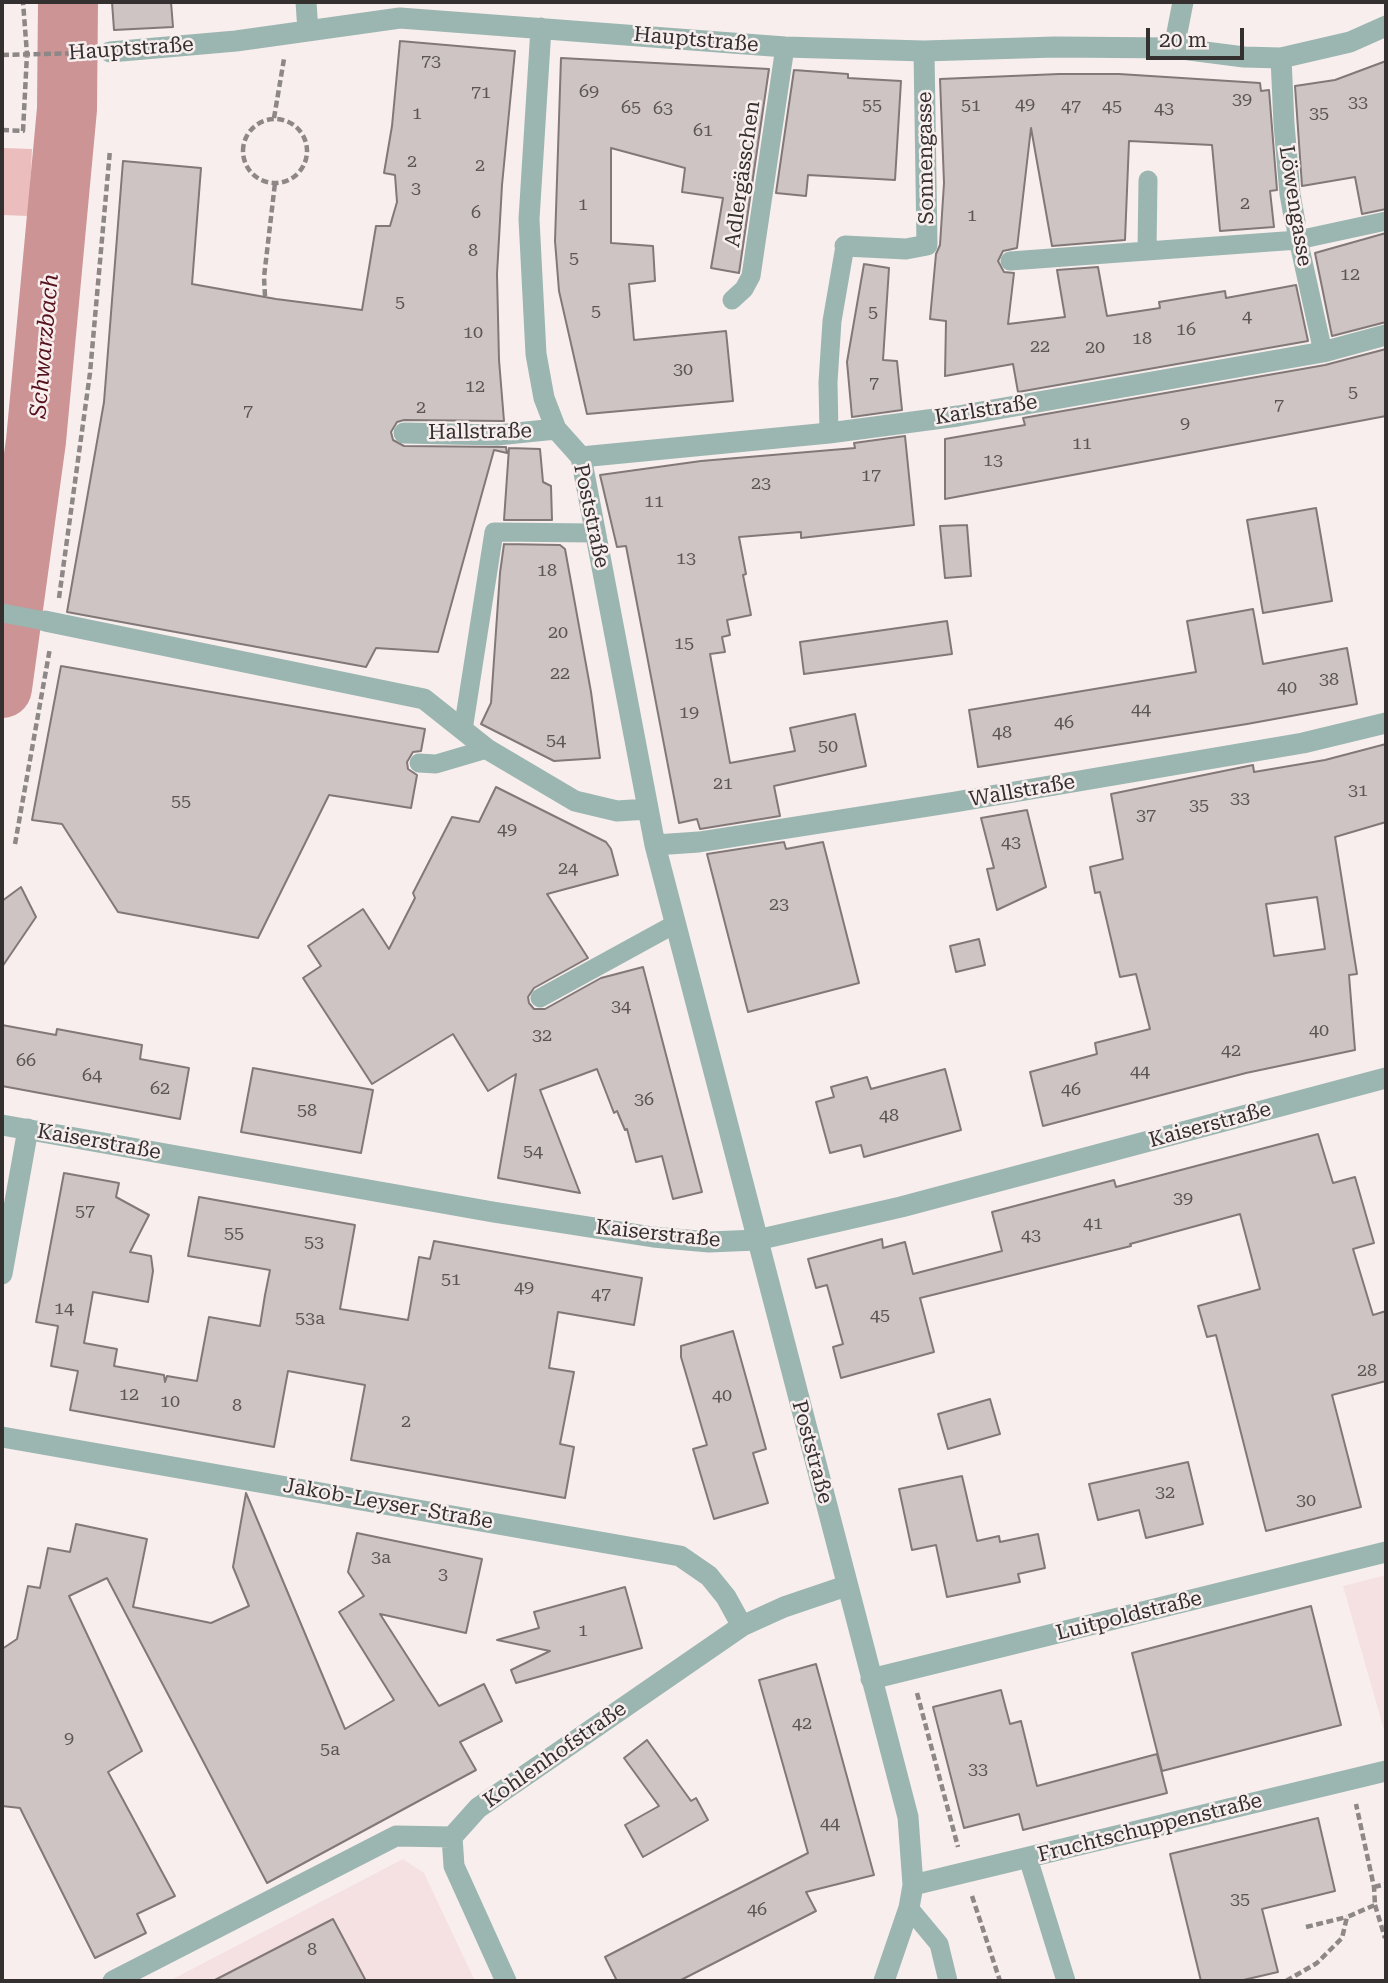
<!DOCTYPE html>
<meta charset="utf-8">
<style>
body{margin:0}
#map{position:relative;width:1388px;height:1983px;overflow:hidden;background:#f9eeee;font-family:"Roboto Serif",serif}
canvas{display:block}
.frame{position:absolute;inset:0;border:4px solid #343030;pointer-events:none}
.scale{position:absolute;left:1146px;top:28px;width:98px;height:32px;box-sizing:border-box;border:4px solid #343030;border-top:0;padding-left:9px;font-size:21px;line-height:24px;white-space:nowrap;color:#343030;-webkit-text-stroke:5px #f9eeee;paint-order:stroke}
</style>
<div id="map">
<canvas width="1388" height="1983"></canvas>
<div class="frame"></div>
<div class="scale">20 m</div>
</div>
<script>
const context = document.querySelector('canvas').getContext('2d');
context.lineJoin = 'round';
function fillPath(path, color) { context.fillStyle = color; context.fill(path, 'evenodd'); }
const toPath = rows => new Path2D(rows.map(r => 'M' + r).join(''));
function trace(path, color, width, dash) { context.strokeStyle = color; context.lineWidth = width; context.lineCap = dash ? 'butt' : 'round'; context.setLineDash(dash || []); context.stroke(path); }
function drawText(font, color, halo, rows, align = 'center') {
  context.font = font + ' "Roboto Serif",serif'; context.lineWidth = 5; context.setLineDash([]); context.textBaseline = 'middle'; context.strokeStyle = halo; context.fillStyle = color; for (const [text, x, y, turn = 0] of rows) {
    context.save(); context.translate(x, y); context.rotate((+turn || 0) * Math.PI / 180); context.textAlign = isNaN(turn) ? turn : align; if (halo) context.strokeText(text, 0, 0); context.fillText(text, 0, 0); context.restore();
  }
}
fillPath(toPath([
 [1386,1575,1386,1737,1343,1586],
 [403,1859,424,1873,475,1981,169,1981]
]), '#f5e1e1');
fillPath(toPath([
 [3,148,32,149,29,216,2,215]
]), '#ecbdbd');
trace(toPath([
 [2,688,36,441,67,109,68,2]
]), '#cc9495', 60);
const building = toPath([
 [112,2,171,2,173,27,114,30,112,2],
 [400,41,515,51,502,185,497,274,499,360,504,421,404,420,397,422,391,432,393,440,404,446,506,447,507,453,494,450,438,652,376,648,366,667,67,612,104,402,123,161,201,168,192,284,276,299,362,310,376,226,390,226,397,202,395,175,384,173,392,126,400,41],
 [561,58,769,69,739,273,711,268,723,198,682,192,685,168,611,148,611,243,653,246,655,281,629,284,634,340,726,331,733,401,587,414,559,291,555,241,561,58],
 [1386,61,1386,209,1362,214,1355,177,1302,186,1295,86,1335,80,1386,61],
 [794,70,848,74,848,78,901,81,895,180,808,175,806,196,776,193,794,70],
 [1059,74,1119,74,1260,83,1261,91,1269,90,1277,190,1270,191,1274,227,1220,231,1212,145,1129,141,1125,240,1052,246,1031,128,1017,248,1003,251,998,261,1004,272,1014,273,1008,324,1065,317,1057,270,1098,267,1107,316,1160,308,1159,302,1225,291,1226,298,1296,285,1308,341,1018,392,1013,364,945,376,946,321,930,319,936,254,940,245,944,183,940,79,1059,74],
 [1386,233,1386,322,1332,336,1315,253,1386,233],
 [864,264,889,268,883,360,897,361,902,410,852,417,847,362,864,264],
 [1386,349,1386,416,945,499,945,439,1025,425,1023,418,1325,365,1386,349],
 [905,436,914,525,801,538,801,532,739,537,746,574,743,575,751,615,727,620,730,635,722,637,725,652,710,654,730,763,795,751,790,728,855,714,866,766,774,786,780,816,700,829,697,819,679,823,626,546,617,547,600,475,701,461,855,448,854,443,905,436],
 [509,448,540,449,543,482,551,486,552,520,504,520,509,448],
 [1316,508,1332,601,1263,613,1247,520,1316,508],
 [967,525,971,576,945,578,940,526,967,525],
 [504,544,560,545,565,549,591,692,600,758,554,761,481,724,491,703,500,573,504,544],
 [1253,609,1263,664,1347,648,1357,704,1247,724,978,767,969,710,1196,672,1187,621,1253,609],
 [947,621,952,654,804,674,800,642,947,621],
 [61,666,425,729,421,751,413,752,407,762,408,769,417,775,411,808,329,795,258,938,118,912,62,824,32,820,61,666],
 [1386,744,1386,822,1335,837,1357,974,1349,975,1355,1050,1246,1073,1043,1126,1030,1072,1097,1054,1095,1043,1150,1029,1136,974,1120,977,1100,892,1095,893,1090,867,1123,859,1111,794,1253,765,1254,772,1325,760,1386,744],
 [1317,897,1325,949,1274,956,1266,904,1317,897],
 [496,787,606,842,611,849,618,875,547,894,588,958,534,988,528,997,529,1003,534,1009,545,1009,601,978,643,967,702,1192,673,1199,662,1156,636,1162,627,1129,625,1130,617,1111,614,1113,597,1069,540,1090,580,1193,498,1178,516,1074,488,1091,453,1034,372,1084,303,978,321,966,308,946,363,909,389,949,415,898,413,893,452,817,479,822,496,787],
 [1027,810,1046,887,997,910,987,869,994,868,981,818,1027,810],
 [784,842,786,849,823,842,859,983,748,1012,707,854,784,842],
 [21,887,36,917,2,967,2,901,21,887],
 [979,939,985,965,956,972,950,946,979,939],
 [2,1025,56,1035,57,1029,142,1045,140,1059,189,1068,180,1119,2,1086,2,1025],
 [253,1068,373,1090,361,1153,241,1132,253,1068],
 [945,1069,961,1130,864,1157,861,1145,830,1153,816,1102,834,1097,831,1087,867,1077,871,1089,945,1069],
 [1318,1134,1333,1183,1355,1177,1374,1243,1353,1249,1373,1315,1386,1311,1386,1381,1332,1395,1361,1507,1266,1531,1216,1335,1207,1337,1198,1306,1260,1289,1240,1214,1130,1244,1131,1246,920,1298,934,1352,841,1378,833,1347,843,1344,827,1285,816,1288,808,1259,882,1239,883,1248,905,1242,913,1274,1002,1251,992,1212,1114,1180,1116,1187,1318,1134],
 [64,1173,119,1183,116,1197,149,1215,130,1252,151,1256,153,1271,148,1302,93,1292,84,1343,117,1349,114,1366,164,1375,165,1382,167,1376,197,1381,209,1317,260,1326,265,1295,270,1270,188,1256,199,1197,355,1225,340,1309,408,1320,419,1257,430,1259,434,1241,642,1278,634,1325,558,1312,549,1368,574,1372,560,1444,574,1447,565,1498,351,1460,365,1385,288,1371,274,1447,70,1410,78,1371,51,1366,58,1326,36,1322,64,1173],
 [733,1331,766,1449,753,1453,768,1503,714,1519,693,1449,707,1445,681,1357,681,1346,733,1331],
 [990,1399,1000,1434,948,1449,938,1414,990,1399],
 [1188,1462,1203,1524,1146,1538,1139,1510,1098,1520,1089,1484,1188,1462],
 [962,1476,977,1541,999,1536,1000,1542,1038,1534,1045,1568,1018,1574,1020,1582,947,1597,936,1545,912,1550,899,1489,962,1476],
 [246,1493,345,1729,394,1700,339,1612,364,1596,348,1572,357,1533,482,1559,466,1633,380,1614,439,1706,484,1684,502,1721,460,1742,476,1770,267,1883,107,1578,69,1596,142,1751,108,1772,175,1896,137,1914,146,1933,95,1958,20,1808,2,1806,2,1649,17,1639,28,1586,40,1588,48,1548,70,1552,76,1524,147,1539,133,1607,211,1623,249,1606,233,1567,246,1493],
 [625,1587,642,1648,516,1683,511,1670,550,1651,497,1640,539,1628,534,1612,625,1587],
 [1311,1606,1341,1725,1162,1771,1132,1653,1311,1606],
 [816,1664,874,1875,806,1892,816,1911,679,1981,617,1981,605,1957,808,1853,759,1680,816,1664],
 [1001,1690,1010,1724,1021,1721,1037,1786,1157,1754,1167,1793,1023,1830,1019,1814,964,1828,933,1707,1001,1690],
 [647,1740,691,1801,696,1798,708,1820,643,1857,625,1825,659,1806,624,1758,647,1740],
 [1318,1818,1335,1891,1262,1909,1278,1972,1239,1981,1201,1981,1170,1854,1318,1818],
 [333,1919,366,1981,213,1981,333,1919]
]);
fillPath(building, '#cfc4c4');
trace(building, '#827878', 2);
trace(toPath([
 [2,55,85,53],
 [274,118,284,59],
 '243 151a32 32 0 1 1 64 0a32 32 0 1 1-64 0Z',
 [2,130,23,131,27,54,23,2],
 [265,296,264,277,275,183],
 [59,598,90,373,110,150],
 [15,844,50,648],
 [917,1693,958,1847],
 [1374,1887,1386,1884],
 [972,1896,1000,1981],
 [1375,1905,1385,1938],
 [1306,1927,1347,1917],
 [1286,1981,1317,1963,1342,1938,1347,1917,1375,1905,1374,1887,1356,1804]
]), '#8e8787', 4.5, [7, 3.5]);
trace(toPath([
 [1296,230,1323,352],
 [1147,251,1148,180],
 [1010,261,1298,240,1386,221],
 [732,300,744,289,751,276,785,47],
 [829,433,828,382,832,321,845,246],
 [2,613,45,621],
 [463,730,494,532,595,533],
 [419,763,436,764,487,749],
 [540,998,675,924],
 [1028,1858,1066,1981],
 [909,1908,939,1944,948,1981]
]), '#9bb6b0', 19);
trace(toPath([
 [306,2,308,31],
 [541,28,529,219,536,354,544,398,556,429,581,457],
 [1174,48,1183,2],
 [110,52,236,41,400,18,785,47,924,51,1055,47,1174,48,1244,57,1281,58,1350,42,1386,26],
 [1281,58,1284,124,1290,194,1295,222],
 [845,246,906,249,927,245,924,51],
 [404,433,497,435,556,429]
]), '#9bb6b0', 21);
trace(toPath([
 [45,621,424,699,487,749,575,801,617,811,648,809],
 [655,845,699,842,955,802,1303,743,1386,723],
 [2,1274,28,1129],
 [2,1437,680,1556,709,1576,726,1597,742,1626],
 [871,1679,1386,1552],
 [452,1837,454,1866,506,1981],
 [913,1885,1386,1771],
 [113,1981,396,1836,452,1837,478,1808,742,1626,784,1607,846,1586],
 [884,1981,909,1908,913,1885,908,1817,655,845,581,457,829,433,958,416,1323,352,1386,335]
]), '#9bb6b0', 21);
trace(toPath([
 [2,1125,493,1212,653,1237,709,1242,757,1240,901,1207,1386,1078]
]), '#9bb6b0', 21);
drawText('18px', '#5b5555', null, [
 ["73",431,62],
 ["69",589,92],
 ["71",481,93],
 ["39",1242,100],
 ["33",1358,103],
 ["49",1025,105],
 ["55",872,106],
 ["51",971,106],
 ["47",1071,107],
 ["45",1112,107],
 ["65",631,108],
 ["63",663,109],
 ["43",1164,109],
 ["1",417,114],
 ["35",1319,114],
 ["61",703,131],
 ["2",412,162],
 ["2",480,166],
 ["3",416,189],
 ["2",1245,204],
 ["1",583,205],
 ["6",476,213],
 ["1",972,216],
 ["8",473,251],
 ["5",574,259],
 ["12",1350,275],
 ["5",400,303],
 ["5",596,312],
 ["5",873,313],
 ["4",1247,317],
 ["16",1186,330],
 ["10",473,333],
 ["18",1142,339],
 ["22",1040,347],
 ["20",1095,348],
 ["30",683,370],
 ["7",874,384],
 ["12",475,387],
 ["5",1353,393],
 ["7",1279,406],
 ["2",421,408],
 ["7",248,412],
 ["9",1185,424],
 ["11",1082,444],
 ["13",993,461],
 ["17",871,476],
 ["23",761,484],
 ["11",654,502],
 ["13",686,559],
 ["18",547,571],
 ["20",558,633],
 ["15",684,644],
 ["22",560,674],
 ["38",1329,680],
 ["40",1287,688],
 ["44",1141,710],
 ["19",689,713],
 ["46",1064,723],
 ["48",1002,733],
 ["54",556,741],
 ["50",828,747],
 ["21",723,784],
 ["31",1358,791],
 ["33",1240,799],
 ["55",181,802],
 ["35",1199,806],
 ["37",1146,816],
 ["49",507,830],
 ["43",1011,843],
 ["24",568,869],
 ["23",779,905],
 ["34",621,1007],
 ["40",1319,1031],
 ["32",542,1036],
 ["42",1231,1051],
 ["66",26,1061],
 ["44",1140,1072],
 ["64",92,1076],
 ["62",160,1089],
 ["46",1071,1090],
 ["36",644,1100],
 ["58",307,1111],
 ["48",889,1116],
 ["54",533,1152],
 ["39",1183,1199],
 ["57",85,1212],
 ["41",1093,1224],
 ["55",234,1234],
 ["43",1031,1236],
 ["53",314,1243],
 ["51",451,1280],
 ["49",524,1288],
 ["47",601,1295],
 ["14",64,1309],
 ["45",880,1316],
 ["53a",310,1319],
 ["28",1367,1371],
 ["12",129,1395],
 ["40",722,1396],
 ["10",170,1402],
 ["8",237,1406],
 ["2",406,1422],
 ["32",1165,1493],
 ["30",1306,1501],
 ["3a",381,1558],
 ["3",443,1575],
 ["1",583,1631],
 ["42",802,1724],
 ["9",69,1739],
 ["5a",330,1750],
 ["33",978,1770],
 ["44",830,1824],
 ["35",1240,1900],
 ["46",757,1910],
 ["8",312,1950]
]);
drawText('21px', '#343030', '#f9eeee', [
 ["Hauptstraße",696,40,5],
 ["Hauptstraße",131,49,-4],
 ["Sonnengasse",926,158,-91],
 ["Adlergässchen",743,174,-82],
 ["Löwengasse",1295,206,81],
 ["Karlstraße",986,410,-9],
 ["Hallstraße",480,432,-1],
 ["Poststraße",591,516,78],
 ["Wallstraße",1022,791,-10],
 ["Kaiserstraße",1210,1125,-15],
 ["Kaiserstraße",99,1142,10],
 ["Kaiserstraße",658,1234,6],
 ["Poststraße",812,1452,75],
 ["Jakob-Leyser-Straße",388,1504,10],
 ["Luitpoldstraße",1129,1616,-14],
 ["Kohlenhofstraße",555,1755,-35],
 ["Fruchtschuppenstraße",1150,1828,-14]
]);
drawText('italic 23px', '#56121c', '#f9eeee', [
 ["Schwarzbach",45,346,-85]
]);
</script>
